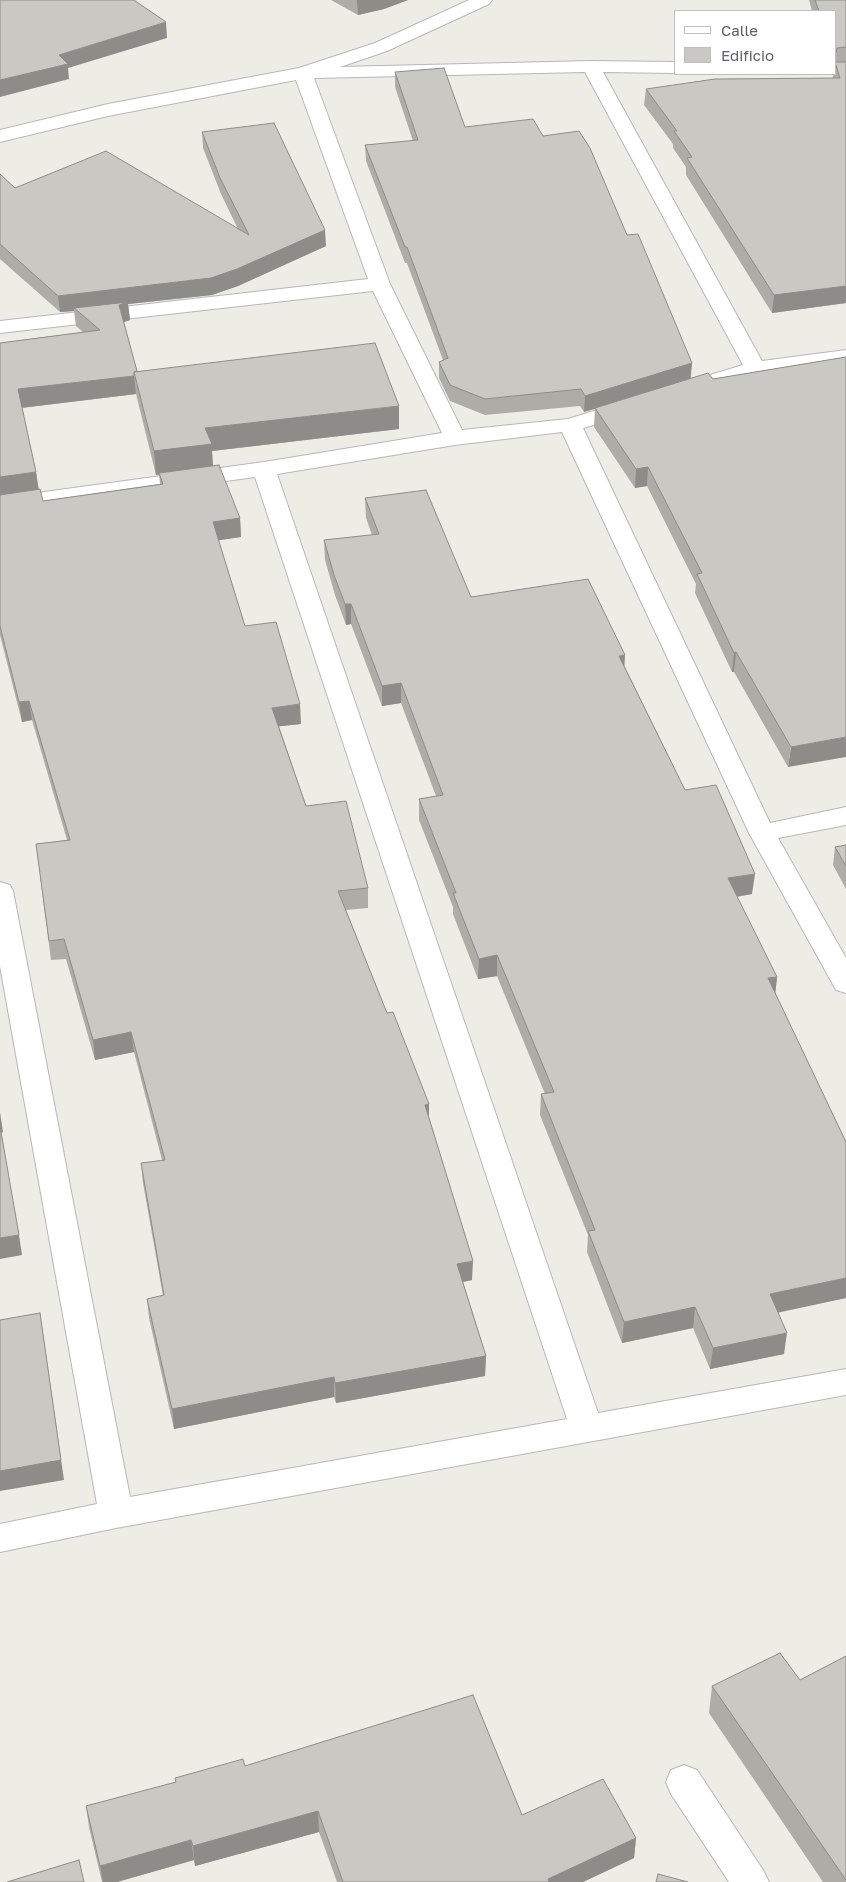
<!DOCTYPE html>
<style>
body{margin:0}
#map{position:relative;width:846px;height:1882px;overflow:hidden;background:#eeede5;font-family:"Golos Text",sans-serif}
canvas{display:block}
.legend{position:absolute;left:674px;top:10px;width:162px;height:65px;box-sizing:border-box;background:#fff;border:1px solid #bebfc1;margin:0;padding:6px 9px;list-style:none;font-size:15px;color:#5d6065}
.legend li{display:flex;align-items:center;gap:10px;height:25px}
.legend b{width:25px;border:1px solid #bebfc1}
</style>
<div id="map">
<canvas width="846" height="1882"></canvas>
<ul class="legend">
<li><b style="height:6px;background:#fff"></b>Calle</li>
<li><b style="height:14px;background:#cac8c2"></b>Edificio</li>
</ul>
</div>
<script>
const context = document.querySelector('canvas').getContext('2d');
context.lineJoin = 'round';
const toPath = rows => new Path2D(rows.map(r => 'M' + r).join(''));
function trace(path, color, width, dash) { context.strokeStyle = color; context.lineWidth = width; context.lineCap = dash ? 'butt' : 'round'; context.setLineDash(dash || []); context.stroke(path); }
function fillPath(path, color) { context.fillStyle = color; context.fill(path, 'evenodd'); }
const minor = toPath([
 [469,0,492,0,489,4,387,51,340,67,591,61,675,62,675,73,603,72,762,361,846,350,846,362,758,374,696,394,688,396,680,394,677,389,680,384,743,365,585,72,314,78,390,284,462,430,568,419,630,400,638,402,641,407,638,412,583,428,770,823,846,807,846,825,778,838,846,958,846,993,836,990,749,833,562,432,455,445,277,474,598,1413,846,1369,846,1395,116,1528,0,1552,0,1524,97,1504,0,966,0,882,10,885,13,891,130,1497,567,1419,255,477,0,512,0,498,264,462,442,433,373,291,0,333,0,321,368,279,296,80,108,116,0,142,0,130,108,104,299,68,375,43,469,0],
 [684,1765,697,1770,763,1870,769,1882,729,1882,671,1794,666,1782,671,1770,684,1765]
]);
trace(minor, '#b6b7bb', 2);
fillPath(minor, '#fff');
fillPath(toPath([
 [331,0,408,0,384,9,358,15],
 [809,0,846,0,846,303,772,313,686,175,686,167,673,148,673,144,644,105,646,89,833,78,833,74,835,74,835,11,812,11],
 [395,72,465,127,543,136,627,235,692,363,691,378,713,379,846,357,788,767,734,672,732,672,695,593,696,584,647,486,635,488,594,427,595,409,584,412,580,406,485,415,450,401,439,378,439,362,443,360,407,263,405,263,366,161,365,145,413,141,395,87],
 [202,132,326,246,238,286,212,295,128,304,130,320,124,322,137,371,399,429,212,451,213,466,240,518,241,537,218,540,245,626,301,724,279,726,306,806,368,888,368,908,346,910,387,1013,429,1104,429,1117,472,1280,463,1282,486,1356,485,1376,336,1403,334,1397,174,1429,149,1318,147,1299,163,1296,143,1183,141,1163,162,1160,134,1052,95,1060,66,959,51,960,36,844,67,840,32,720,22,722,0,635,0,343,83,332,76,326,74,311,60,312,0,259,0,174,15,188,238,229,221,194,203,148],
 [136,394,156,475,159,474,160,484,43,501,38,489,36,472,22,408],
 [365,498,471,597,625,667,685,790,752,894,737,897,777,977,775,993,846,1142,846,1298,778,1312,784,1354,710,1369,693,1328,622,1343,587,1252,588,1235,540,1115,541,1094,545,1094,497,976,478,979,453,914,453,907,419,820,419,799,436,796,401,703,382,706,351,624,346,625,335,595,325,560,324,540,372,535,366,518],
 [846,845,846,889,833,865,835,847],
 [846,1656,846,1882,823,1882,709,1713,712,1686,800,1680],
 [245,1766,522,1815,636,1838,634,1858,583,1882,337,1882,319,1832,195,1866,194,1860,117,1882,102,1882,89,1827,86,1806,175,1783,175,1778]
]), '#aeaca7');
fillPath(toPath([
 [357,0,408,0,384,9,358,15],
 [166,22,167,38,68,68,69,79,0,97,0,80,59,55],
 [325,230,326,246,238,286,212,295,128,304,130,320,121,323,74,308,74,311,60,312,58,296],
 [846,286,846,303,772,313,774,295],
 [692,363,690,379,584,412,585,396],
 [134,376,136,394,20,408,18,389],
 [399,406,399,429,212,451,213,467,156,475,154,451,205,428],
 [648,467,647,486,635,488,636,469],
 [36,472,39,491,0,496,0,477],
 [240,518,241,537,214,541,213,522],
 [345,604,351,604,351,624,346,625],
 [736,652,734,672,732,672,734,653],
 [625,655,624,675,619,656],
 [401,683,401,703,382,706,382,686],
 [29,701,32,720,22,722,19,702],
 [300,704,301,724,273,727,272,708],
 [846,737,846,757,788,767,791,747],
 [755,874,752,894,726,898,728,878],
 [497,955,497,976,478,979,479,959],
 [777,977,775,997,768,978],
 [131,1032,134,1052,95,1060,93,1040],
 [429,1104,429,1124,425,1105],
 [0,1112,3,1132,1,1133,0,1127],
 [19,1235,22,1255,0,1259,0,1238],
 [473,1261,472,1280,457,1283,457,1264],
 [846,1278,846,1298,767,1315,770,1294],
 [695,1307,693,1328,622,1343,624,1322],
 [40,1313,64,1480,0,1491,0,1471],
 [787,1333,784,1354,710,1369,713,1348],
 [486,1356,485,1376,336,1403,335,1383],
 [334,1377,334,1397,174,1429,172,1409],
 [318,1811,319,1832,195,1866,193,1846],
 [636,1838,634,1858,583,1882,548,1882,548,1879],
 [191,1840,194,1860,117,1882,103,1882,100,1866]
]), '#8d8c88');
const building = toPath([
 [0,0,134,0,166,22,59,55,68,64,0,80,0,0],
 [815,0,846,0,846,47,837,48,835,56,835,11,819,11,815,0],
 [835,62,846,62,846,286,774,295,687,158,692,157,674,131,677,131,646,89,715,79,840,78,835,62],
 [444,68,465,127,533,119,543,136,579,131,590,148,627,235,638,234,692,363,585,396,581,389,485,399,450,385,439,362,448,358,407,247,405,247,365,145,418,140,395,72,444,68],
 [274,123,325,230,237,269,211,278,58,296,0,244,0,174,15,188,106,151,249,235,220,178,202,132,274,123],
 [128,302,119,305,137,371,134,372,134,376,18,389,36,472,0,477,0,343,100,330,74,308,128,302],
 [375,343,399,406,205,428,212,444,154,451,134,372,375,343],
 [846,357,846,737,791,747,736,652,734,653,697,574,702,573,648,467,636,469,595,408,708,373,713,379,846,357],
 [219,465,240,518,213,522,245,626,276,622,300,704,272,708,306,806,346,801,368,888,338,891,387,1013,393,1012,429,1104,425,1105,473,1261,457,1264,486,1356,335,1383,334,1377,172,1409,147,1299,164,1295,141,1163,165,1160,131,1032,93,1040,64,939,49,941,36,844,70,840,29,701,19,702,0,626,0,495,40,489,43,501,163,484,159,473,219,465],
 [426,490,471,597,588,579,625,655,619,656,685,790,716,785,755,874,728,878,777,977,768,978,846,1142,846,1278,770,1294,787,1333,713,1348,695,1307,624,1322,588,1231,595,1230,541,1094,554,1092,497,955,479,959,453,893,456,893,419,799,443,795,401,683,382,686,351,604,345,604,334,575,324,540,379,534,365,498,426,490],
 [846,845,846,866,835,847,846,845],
 [0,1126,19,1235,0,1238,0,1126],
 [40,1313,61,1460,0,1471,0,1320,40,1313],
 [780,1653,800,1680,846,1656,846,1880,712,1686,780,1653],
 [473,1695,522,1815,603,1779,636,1838,548,1879,549,1882,343,1882,318,1811,193,1846,191,1840,100,1866,86,1806,176,1782,175,1778,243,1759,245,1766,473,1695],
 [79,1860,84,1882,7,1882,79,1860],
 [658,1874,688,1882,656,1882,658,1874]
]);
fillPath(building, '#cac8c2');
trace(building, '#8d8c88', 1);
</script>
